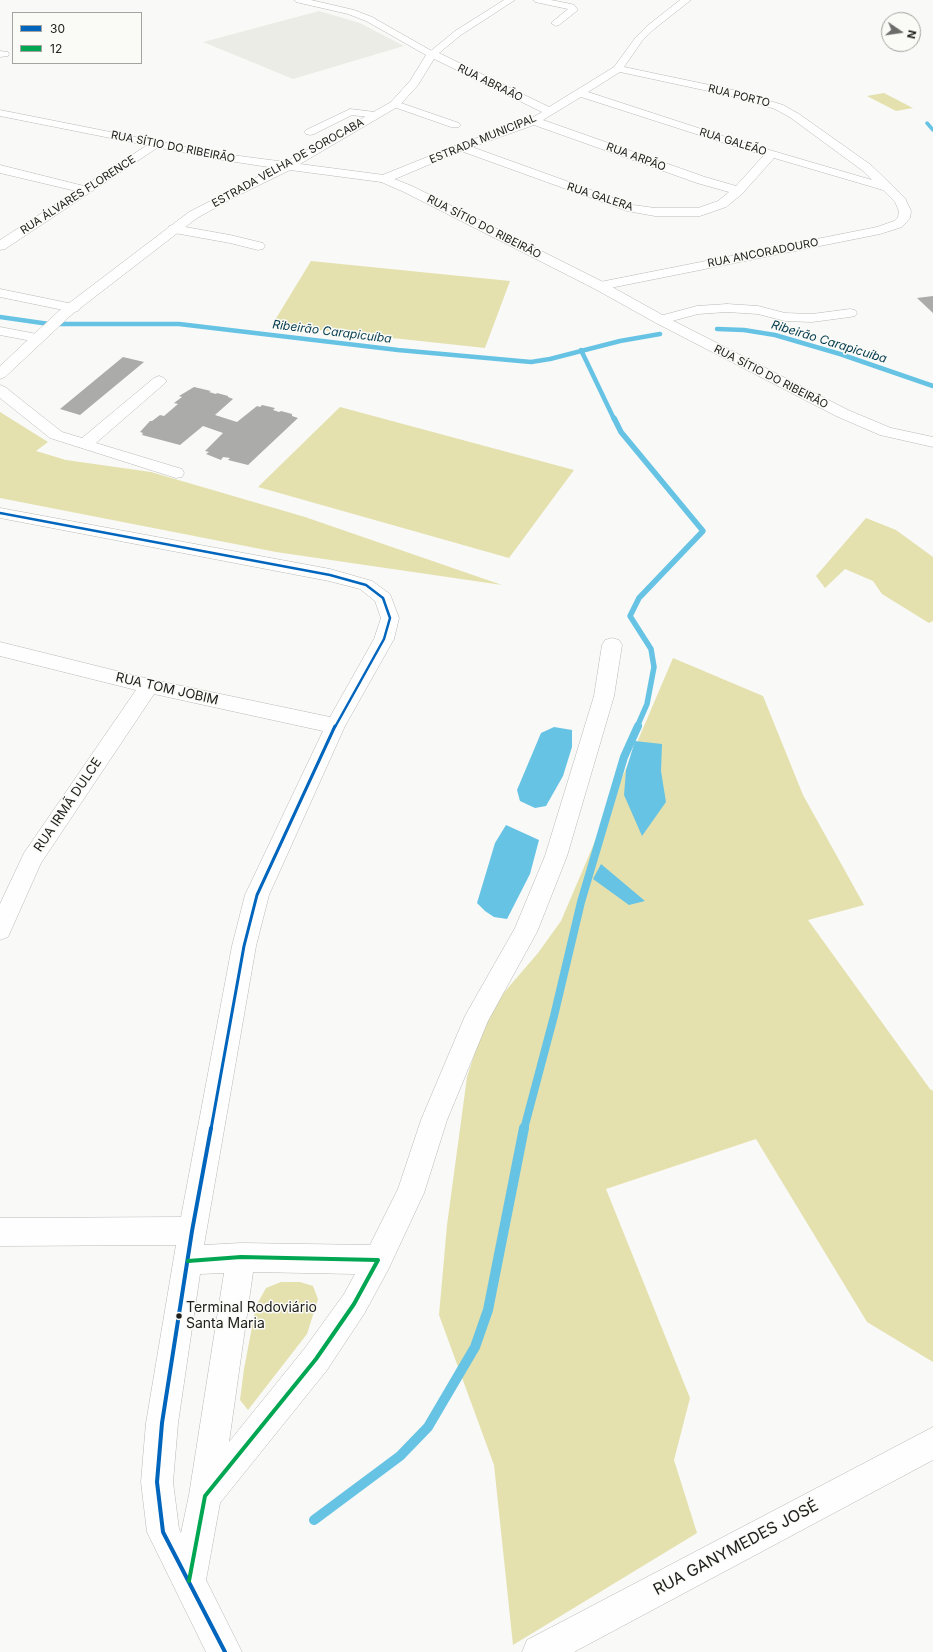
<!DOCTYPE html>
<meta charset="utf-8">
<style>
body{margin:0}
#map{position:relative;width:933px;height:1652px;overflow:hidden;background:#f9f9f7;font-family:Inter,sans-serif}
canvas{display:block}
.legend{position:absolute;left:12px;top:12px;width:130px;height:52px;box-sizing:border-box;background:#fafaf6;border:1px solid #a3a3a0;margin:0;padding:5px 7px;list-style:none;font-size:12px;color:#20201f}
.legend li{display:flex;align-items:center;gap:8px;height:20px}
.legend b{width:20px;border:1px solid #a3a3a0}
.north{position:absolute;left:881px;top:12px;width:40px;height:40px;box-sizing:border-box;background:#fafaf6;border:1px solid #a3a3a0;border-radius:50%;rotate:103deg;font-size:11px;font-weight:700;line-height:16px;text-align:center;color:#20201f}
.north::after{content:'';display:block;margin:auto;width:14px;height:18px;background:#6c6c6b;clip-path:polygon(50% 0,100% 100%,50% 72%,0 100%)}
</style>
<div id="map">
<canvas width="933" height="1652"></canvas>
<ul class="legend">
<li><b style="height:5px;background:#0065bd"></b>30</li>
<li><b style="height:5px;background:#00a651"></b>12</li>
</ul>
<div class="north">N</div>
</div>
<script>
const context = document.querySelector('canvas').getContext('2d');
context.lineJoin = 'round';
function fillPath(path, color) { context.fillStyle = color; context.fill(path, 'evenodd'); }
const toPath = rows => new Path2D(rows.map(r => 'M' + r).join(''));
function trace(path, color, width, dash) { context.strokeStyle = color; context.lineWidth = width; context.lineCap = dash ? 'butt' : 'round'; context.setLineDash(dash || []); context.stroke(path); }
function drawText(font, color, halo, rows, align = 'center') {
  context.font = font + ' Inter,sans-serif'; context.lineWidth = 3; context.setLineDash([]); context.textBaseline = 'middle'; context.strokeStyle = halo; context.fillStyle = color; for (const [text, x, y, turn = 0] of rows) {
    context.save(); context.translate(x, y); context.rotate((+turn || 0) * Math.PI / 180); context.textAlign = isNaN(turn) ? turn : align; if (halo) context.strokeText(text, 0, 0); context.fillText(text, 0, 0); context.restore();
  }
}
fillPath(toPath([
 [319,11,360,23,404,46,293,79,203,42]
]), '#ecece6');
fillPath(toPath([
 [884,93,913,108,896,111,867,96],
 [311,261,510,281,485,348,272,325],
 [340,407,574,470,509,558,258,487],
 [0,412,48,442,36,451,66,460,151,472,305,517,502,585,276,552,0,498],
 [866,518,896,530,933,557,933,621,929,623,882,594,873,581,845,569,825,588,816,576],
 [673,658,763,696,803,795,864,905,808,920,930,1089,933,1091,933,1362,867,1322,756,1139,606,1189,690,1398,674,1460,697,1533,513,1645,494,1465,439,1315,447,1225,467,1077,489,1010,538,953,561,921],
 [281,1282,300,1282,313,1286,318,1299,307,1334,248,1410,240,1400,244,1369,256,1306,266,1288]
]), '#e4e1ae');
fillPath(toPath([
 [554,727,572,730,572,747,563,776,546,806,535,808,520,801,517,790,541,733],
 [635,741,662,744,661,771,666,802,642,836,624,795,626,770],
 [506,825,539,840,530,874,507,919,494,917,485,911,477,903,495,843],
 [601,864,645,901,629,905,593,879]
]), '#67c3e4');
trace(toPath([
 [927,123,933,130]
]), '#67c3e4', 3.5);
trace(toPath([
 [0,317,49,324,179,324,398,350,531,362,550,359,620,341,660,334],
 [717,329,744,330,775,335,840,354,933,386],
 [581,350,614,419]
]), '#67c3e4', 4.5);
trace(toPath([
 [614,418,621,432,703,531,639,598,630,616,651,649,654,667,647,704,637,727]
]), '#67c3e4', 5.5);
trace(toPath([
 [524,1129,554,1016,581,902,624,757,638,726]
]), '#67c3e4', 8);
trace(toPath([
 [314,1520,400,1456,428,1427,475,1347,488,1310,524,1128]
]), '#67c3e4', 10);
fillPath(toPath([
 [933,296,933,313,917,298],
 [123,357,144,362,80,415,60,409],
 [194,387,211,391,209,392,216,394,217,393,228,396,228,397,233,399,215,415,237,422,257,406,260,407,262,405,275,408,273,410,279,412,281,411,292,414,292,416,298,418,248,465,228,460,230,458,223,457,221,460,206,454,209,452,205,451,223,433,203,426,180,445,142,435,143,433,140,432,150,421,152,421,160,415,164,416,178,404,174,403,182,397,179,396]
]), '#ababa9');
const minor = toPath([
 [504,0,515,0,461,35,439,53,549,107,614,67,636,37,647,26,680,0,691,0,653,30,642,41,624,67,738,91,783,105,799,114,871,165,905,198,911,211,910,218,902,227,880,234,600,290,595,289,593,286,595,283,877,227,894,221,898,217,899,211,895,202,883,190,774,158,742,194,726,207,700,216,655,216,627,211,461,151,388,182,380,182,378,179,380,176,457,145,530,119,542,112,428,56,427,54,455,31,504,0],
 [620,72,736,97,775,109,791,118,863,171,872,180,732,139,588,92,620,72],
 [581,97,724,143,764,155,736,186,705,177,543,120,581,97],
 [534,125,697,183,729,192,718,201,698,208,655,208,633,205,472,147,534,125],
 [533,0,551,0,571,4,574,5,578,10,559,25,556,26,551,23,568,9,535,2,533,0],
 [0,51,8,52,9,54,8,56,0,57,0,51],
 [395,101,459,123,461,125,459,127,451,127,391,106,390,104,391,102,395,101],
 [350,109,375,112,381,115,375,118,352,115,314,134,310,135,306,134,304,132,306,130,350,109],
 [156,141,160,142,162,144,160,146,5,249,0,250,0,240,76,191,0,173,0,165,84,186,152,142,156,141],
 [174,225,230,235,263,243,265,246,263,249,258,250,230,243,169,232,168,229,169,226,174,225],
 [0,289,73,304,78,305,80,308,78,311,73,312,0,297,0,289],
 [727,304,758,306,785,313,812,314,850,309,855,310,857,313,855,316,850,317,812,322,785,321,758,314,727,312,698,314,661,324,656,323,654,320,656,317,697,306,727,304],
 [0,327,42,335,44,338,42,341,37,342,0,335,0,327],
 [159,376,164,378,167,381,164,384,96,443,182,469,184,473,182,477,176,478,50,438,0,398,0,385,5,387,62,432,82,438,154,378,159,376],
 [0,508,330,569,372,581,390,594,399,618,394,639,345,726,269,895,256,946,204,1245,241,1243,370,1245,398,1189,421,1120,465,1016,515,928,545,856,594,696,602,645,605,640,612,638,619,640,622,645,614,696,567,856,537,932,488,1021,447,1120,424,1193,388,1270,364,1314,327,1370,220,1503,206,1580,242,1652,206,1652,147,1532,141,1482,146,1423,176,1245,0,1246,0,1218,181,1217,232,946,245,895,323,731,154,694,41,863,8,937,0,940,0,904,24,853,136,690,0,656,0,642,149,679,330,717,374,639,381,618,375,601,360,589,329,581,0,518,0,508],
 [253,1272,355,1274,344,1294,305,1348,229,1442,253,1272],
 [224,1273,189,1495,181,1533,179,1529,173,1482,178,1423,200,1274,224,1273],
 [933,1427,933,1460,574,1652,522,1652,527,1640,933,1427]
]);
const major = toPath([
 [294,0,311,0,354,10,372,17,437,54,418,85,399,106,300,164,384,175,412,186,605,283,666,317,848,410,891,428,933,437,933,447,880,435,836,416,656,323,595,289,404,192,381,182,290,170,233,198,197,218,70,316,5,377,0,379,0,366,60,310,189,212,275,168,216,159,0,116,0,110,216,153,286,162,391,102,410,81,426,55,366,21,348,14,296,2,294,0]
]);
trace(minor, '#b9b9b7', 1);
trace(major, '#b9b9b7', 1);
fillPath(minor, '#fefefe');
fillPath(major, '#fefefe');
trace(toPath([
 [0,513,330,575,366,585,383,598,390,618,384,639,335,727]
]), '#0065bd', 2.5);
trace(toPath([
 [211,1129,244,946,257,895,335,726]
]), '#0065bd', 3);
trace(toPath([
 [211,1128,192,1231,162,1423,157,1482,163,1532,225,1652]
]), '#0065bd', 4);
trace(toPath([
 [188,1261,241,1257,378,1260,354,1304,316,1359,205,1496,189,1581]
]), '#00a651', 4);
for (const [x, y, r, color] of [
 [179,1316,3.5,"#20201f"]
]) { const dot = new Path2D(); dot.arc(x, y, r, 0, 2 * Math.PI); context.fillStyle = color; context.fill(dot); trace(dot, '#fafaf6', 1.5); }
drawText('11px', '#20201f', '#fafaf6', [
 ["RUA ABRAÃO",490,83,26],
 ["RUA PORTO",739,96,14],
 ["ESTRADA MUNICIPAL",483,139,-22],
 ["RUA GALEÃO",733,142,17],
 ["RUA SÍTIO DO RIBEIRÃO",173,147,11],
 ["RUA ARPÃO",636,157,20],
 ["ESTRADA VELHA DE SOROCABA",288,163,-29],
 ["RUA ÁLVARES FLORENCE",78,195,-33],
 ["RUA GALERA",600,197,18],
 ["RUA SÍTIO DO RIBEIRÃO",484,227,27],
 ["RUA ANCORADOURO",763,253,-11],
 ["RUA SÍTIO DO RIBEIRÃO",771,377,27]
]);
drawText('italic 12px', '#013a4d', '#fafaf6', [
 ["Ribeirão Carapicuíba",332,332,7],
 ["Ribeirão Carapicuíba",829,342,17]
]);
drawText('13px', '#20201f', '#fafaf6', [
 ["RUA TOM JOBIM",167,689,13],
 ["RUA IRMÃ DULCE",68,805,-56]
]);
drawText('14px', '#20201f', '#fafaf6', [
 ["Terminal Rodoviário",186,1308],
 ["Santa Maria",186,1324]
], 'left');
drawText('16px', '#20201f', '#fafaf6', [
 ["RUA GANYMEDES JOSÉ",736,1548,-28]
]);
</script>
